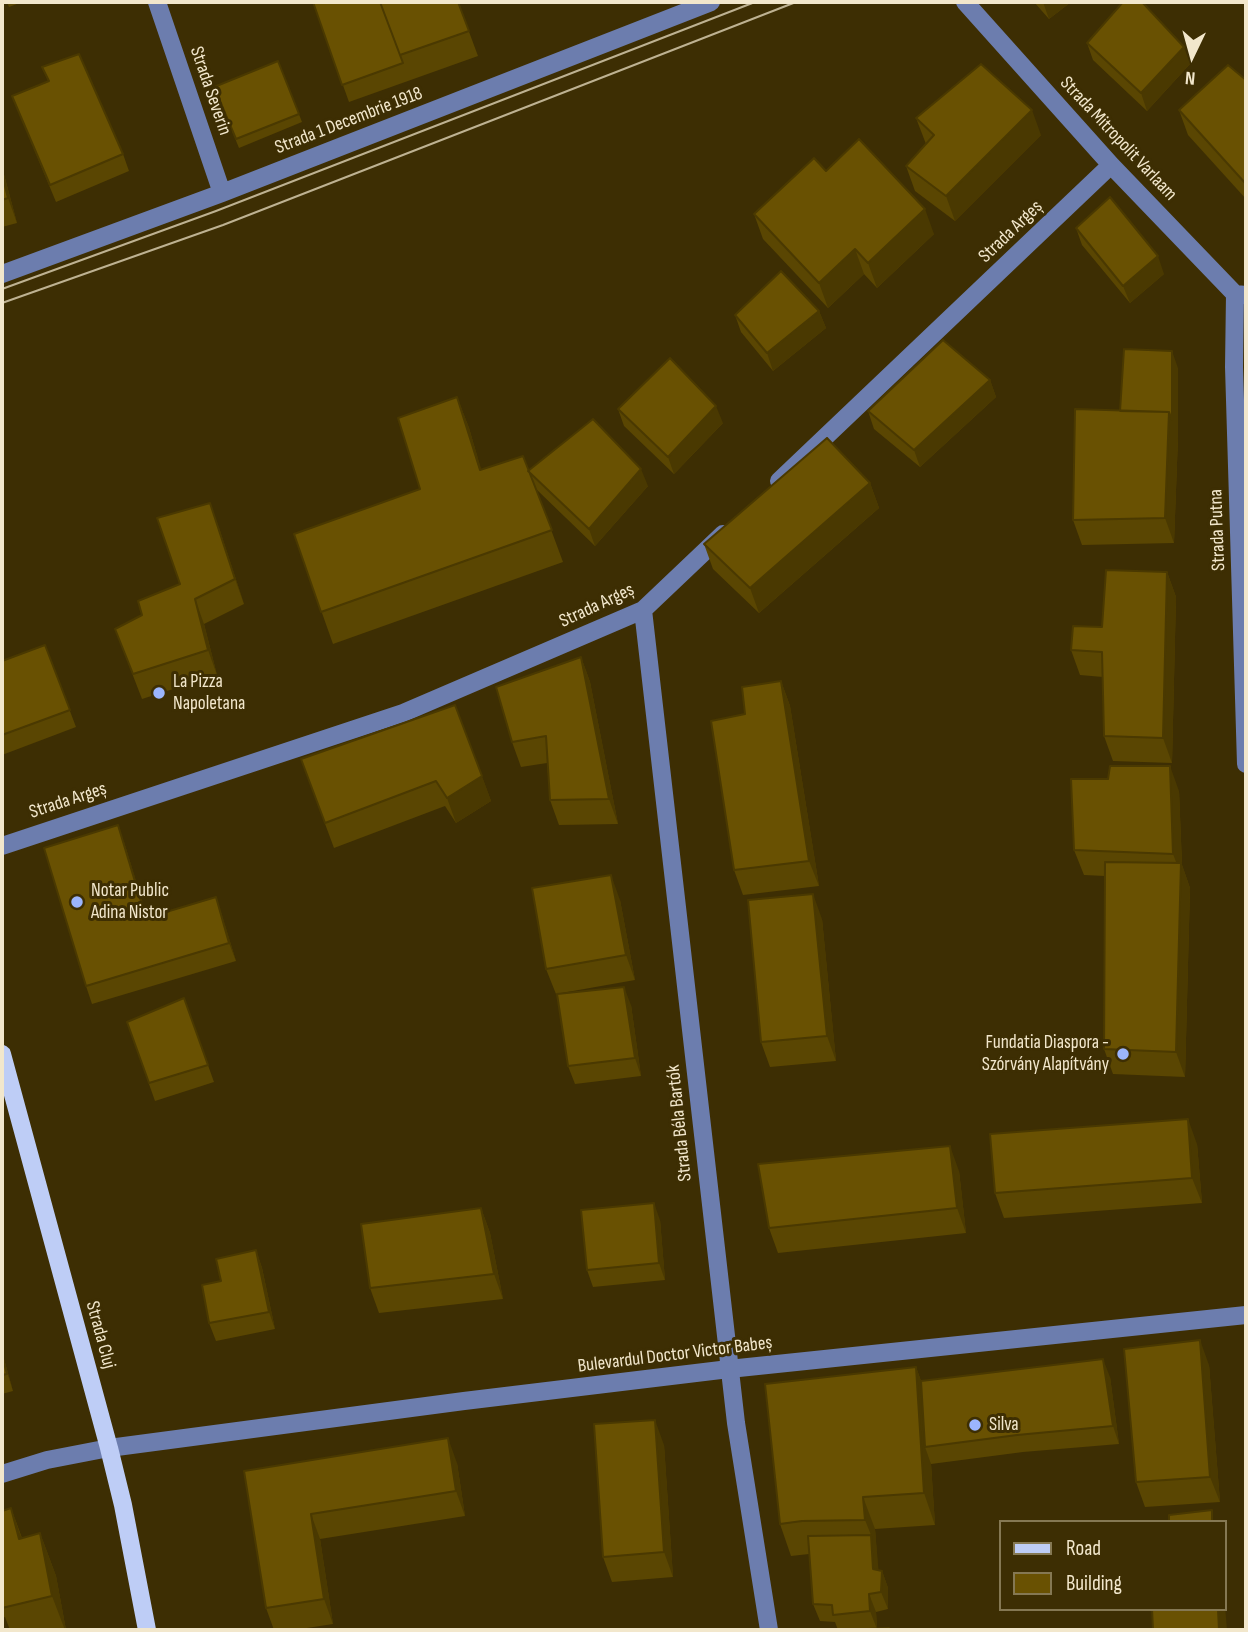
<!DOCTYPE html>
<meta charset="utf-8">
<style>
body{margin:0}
#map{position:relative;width:1248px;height:1632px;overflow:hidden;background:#3d2e03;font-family:"Sofia Sans Condensed",sans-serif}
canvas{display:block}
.frame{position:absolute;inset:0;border:4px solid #f2e7cc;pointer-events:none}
.legend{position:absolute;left:999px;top:1520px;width:228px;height:91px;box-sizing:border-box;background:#3d2e03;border:2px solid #857853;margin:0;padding:9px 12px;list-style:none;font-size:21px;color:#f2e7cc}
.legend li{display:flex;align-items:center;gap:14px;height:35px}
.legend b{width:35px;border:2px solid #857853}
.north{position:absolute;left:1157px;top:21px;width:70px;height:70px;-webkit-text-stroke:5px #3d2e03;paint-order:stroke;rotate:185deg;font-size:19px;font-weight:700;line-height:28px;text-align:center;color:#f2e7cc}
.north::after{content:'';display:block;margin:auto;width:24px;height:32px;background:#f2e7cc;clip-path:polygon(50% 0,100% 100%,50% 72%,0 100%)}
</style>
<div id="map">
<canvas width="1248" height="1632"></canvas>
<div class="frame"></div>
<ul class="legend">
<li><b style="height:9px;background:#becdf6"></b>Road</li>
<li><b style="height:19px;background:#695102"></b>Building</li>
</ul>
<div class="north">N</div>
</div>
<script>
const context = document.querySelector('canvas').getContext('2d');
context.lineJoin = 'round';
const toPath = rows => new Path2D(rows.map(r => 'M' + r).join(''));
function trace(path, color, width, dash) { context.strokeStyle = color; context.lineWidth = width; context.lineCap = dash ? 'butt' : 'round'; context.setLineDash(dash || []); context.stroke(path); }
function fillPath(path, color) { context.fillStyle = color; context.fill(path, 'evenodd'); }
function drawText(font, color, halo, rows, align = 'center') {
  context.font = font + ' "Sofia Sans Condensed",sans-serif'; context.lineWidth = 6; context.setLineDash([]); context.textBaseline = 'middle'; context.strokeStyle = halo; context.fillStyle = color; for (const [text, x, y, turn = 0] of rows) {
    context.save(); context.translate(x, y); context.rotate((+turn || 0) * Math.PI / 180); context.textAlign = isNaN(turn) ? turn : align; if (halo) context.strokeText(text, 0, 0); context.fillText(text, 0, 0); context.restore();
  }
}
trace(toPath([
 [157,2,222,193],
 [965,2,1111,165,1235,294,1246,295],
 [2,274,222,193,711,2],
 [1235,294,1234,367,1246,764],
 [779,481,1111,165],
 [643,610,736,1423,769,1630],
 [2,846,403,713,643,610,723,534],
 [2,1474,47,1460,109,1448,464,1401,729,1369,1246,1315]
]), '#6c7dae', 18);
trace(toPath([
 [2,1054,109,1448,123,1505,147,1630]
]), '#becdf6', 18);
trace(toPath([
 [2,289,216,211,755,2],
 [2,303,223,225,796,2]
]), '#beb292', 2);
fillPath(toPath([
 [7,2,22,2,9,7],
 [313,2,458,2,478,56,349,102],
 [1034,2,1071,2,1049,19],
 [1087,43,1190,64,1147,111,1093,60],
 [278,61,302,122,239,148,214,87],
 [42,67,123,154,129,171,56,202,12,96,48,81],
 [1246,80,1246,199,1188,135,1179,110],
 [916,118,1041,135,955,221,915,191,906,166,926,144],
 [2,167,17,223,2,227],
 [826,171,934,234,877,288,864,274,828,308,763,239,754,214],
 [1076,228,1164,274,1130,303,1082,245],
 [819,311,826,328,773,371,741,332,735,315],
 [1178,368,1178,437,1174,543,1082,545,1073,520,1120,411],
 [990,380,996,397,920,467,874,429,868,411],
 [457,397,469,428,481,470,528,470,648,486,595,546,536,489,563,562,333,644,294,534,420,489],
 [618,409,723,423,674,474,624,426],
 [870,483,879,508,759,613,713,569,704,544],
 [219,528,244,604,204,624,217,675,142,699,115,629,142,615,180,584],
 [1167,572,1176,597,1172,763,1113,761,1104,736,1103,677,1080,675,1071,650,1102,627],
 [45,645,76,727,2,755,2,661],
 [581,657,590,682,618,824,559,825,550,800,547,763,521,767,512,742],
 [781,681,790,706,819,886,743,895,734,870,745,714],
 [455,705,491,801,456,823,445,806,334,848,301,759],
 [1179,791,1182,865,1190,888,1185,1077,1113,1074,1104,1049,1105,876,1084,875,1074,850],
 [124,842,147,918,216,897,236,961,92,1004,86,986],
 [620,900,635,980,556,994,546,969],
 [822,919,836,1061,770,1067,761,1042],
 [184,998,214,1082,155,1101,127,1022],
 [631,1005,641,1076,575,1084,568,1066],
 [1197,1144,1202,1203,1004,1218,995,1193],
 [959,1171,966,1233,778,1253,769,1228],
 [481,1208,490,1233,503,1299,379,1313,370,1288],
 [660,1220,665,1280,593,1287,587,1270],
 [256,1250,262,1268,275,1329,216,1341,209,1323,221,1281],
 [2,1352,13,1391,2,1394],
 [1209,1365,1220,1502,1145,1507,1136,1482],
 [916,1367,921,1381,1110,1377,1119,1444,1023,1452,931,1464,935,1525,875,1529,878,1570,882,1571,888,1588,888,1609,876,1612,877,1629,890,1630,838,1630,835,1622,820,1621,813,1604,809,1554,791,1556,780,1524],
 [664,1445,673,1577,612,1582,603,1557],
 [457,1463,465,1516,320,1539,333,1624,294,1630,274,1630,266,1608,244,1471],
 [11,1508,22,1538,40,1533,56,1576,66,1630,10,1630,5,1617,2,1618,2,1511]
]), '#5a4602');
fillPath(toPath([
 [1043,2,1071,2,1049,19],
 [1184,47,1190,64,1147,111,1141,93],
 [1032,110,1041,135,955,221,946,196],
 [2,167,17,223,8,198,2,174],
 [925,209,934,234,877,288,868,263],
 [855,249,864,274,828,308,819,283],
 [1158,256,1164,274,1130,303,1123,286],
 [819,311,826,328,773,371,767,353],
 [1172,351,1178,368,1178,437,1174,543,1165,518],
 [990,380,996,397,920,467,914,450],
 [457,397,469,428,491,502,480,470],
 [716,406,723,423,674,474,668,457],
 [641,469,648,486,595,546,589,529],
 [870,483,879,508,759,613,750,588],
 [210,503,219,528,244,604,235,579],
 [1167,572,1176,597,1172,763,1163,738],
 [195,599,204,624,217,675,208,650],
 [581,657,590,682,618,824,609,799],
 [781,681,790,706,819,886,809,861],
 [1170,766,1179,791,1182,865,1190,888,1185,1077,1176,1052,1181,875,1173,854],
 [482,776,491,801,456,823,447,798],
 [118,825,124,842,153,935,146,918],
 [611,875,620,900,635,980,626,955],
 [813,894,822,919,836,1061,827,1036],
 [216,897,222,915,236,961,229,943],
 [624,987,631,1005,641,1076,635,1058],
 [1188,1119,1197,1144,1202,1203,1192,1178],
 [950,1146,959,1171,966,1233,957,1208],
 [654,1203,660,1220,665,1280,659,1263],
 [481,1208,490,1233,503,1299,494,1274],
 [256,1250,262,1268,275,1329,269,1312],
 [1200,1340,1209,1365,1220,1502,1210,1477],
 [2,1352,13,1391,2,1356],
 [1103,1359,1110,1377,1119,1444,1113,1426],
 [916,1367,927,1398,925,1447,931,1464,935,1525,924,1493],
 [655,1420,664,1445,673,1577,664,1552],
 [448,1438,457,1463,465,1516,456,1491],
 [863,1497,875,1529,880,1587,873,1569,871,1535,865,1520],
 [11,1508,26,1551,19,1539],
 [311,1514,320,1539,333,1624,324,1599],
 [40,1533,56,1576,66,1630,65,1630,52,1596],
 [882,1571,888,1588,888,1609,881,1592],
 [869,1594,876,1612,877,1629,870,1611],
 [1225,1605,1227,1630,1219,1630,1218,1609,1225,1609]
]), '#4a3901');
const building = toPath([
 [313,2,380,2,403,63,342,85,313,2],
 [380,2,458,2,469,31,400,55,380,2],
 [1123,2,1142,2,1184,47,1141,93,1087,43,1123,2],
 [79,54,123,154,50,185,12,96,49,81,42,67,79,54],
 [278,61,299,114,236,139,214,87,278,61],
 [981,64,1032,110,946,196,906,166,934,135,916,118,981,64],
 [1228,65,1246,80,1246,184,1179,110,1228,65],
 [859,139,925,209,868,263,855,249,819,283,754,214,814,158,826,171,859,139],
 [2,174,8,198,2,200,2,174],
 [1110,197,1158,256,1123,286,1076,228,1110,197],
 [781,271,819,311,767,353,735,315,781,271],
 [943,340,990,380,914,450,868,411,943,340],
 [1124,349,1172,351,1172,420,1169,412,1120,411,1124,349],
 [670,358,716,406,668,457,618,409,670,358],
 [457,397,480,470,523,456,552,530,321,612,294,534,420,489,398,418,457,397],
 [1075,409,1169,412,1165,518,1073,520,1075,409],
 [593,419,641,469,589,529,528,471,593,419],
 [827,438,870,483,750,588,704,544,827,438],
 [210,503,235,579,195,599,208,650,133,674,115,629,142,615,138,601,180,584,157,518,210,503],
 [1106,570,1167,572,1163,738,1104,736,1102,652,1071,650,1073,626,1102,627,1106,570],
 [45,645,70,710,2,735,2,661,45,645],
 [581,657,609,799,550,800,546,736,512,742,496,687,581,657],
 [781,681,809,861,734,870,711,721,745,714,742,687,781,681],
 [455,705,482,776,447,798,436,781,325,823,301,759,455,705],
 [1110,766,1170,766,1173,854,1074,850,1071,779,1108,779,1110,766],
 [118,825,146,918,216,897,229,943,86,986,44,848,118,825],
 [1105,862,1181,863,1176,1052,1104,1049,1105,862],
 [611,875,626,955,546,969,532,888,611,875],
 [813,894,827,1036,761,1042,748,900,813,894],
 [624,987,635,1058,568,1066,557,994,624,987],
 [184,998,208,1065,149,1083,127,1022,184,998],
 [1188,1119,1192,1178,995,1193,990,1134,1188,1119],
 [950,1146,957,1208,769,1228,758,1164,950,1146],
 [654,1203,659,1263,587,1270,581,1210,654,1203],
 [481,1208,494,1274,370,1288,361,1224,481,1208],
 [256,1250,269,1312,209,1323,202,1285,221,1281,216,1259,256,1250],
 [1200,1340,1210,1477,1136,1482,1124,1349,1200,1340],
 [2,1356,7,1374,2,1375,2,1356],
 [1103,1359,1113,1426,1017,1435,925,1447,921,1381,1103,1359],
 [916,1367,924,1493,863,1497,865,1520,802,1521,780,1524,765,1384,916,1367],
 [655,1420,664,1552,603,1557,594,1424,655,1420],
 [448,1438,456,1491,311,1514,324,1599,266,1608,244,1471,448,1438],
 [11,1508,19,1539,40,1533,52,1596,2,1608,2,1511,11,1508],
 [1212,1510,1212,1522,1169,1522,1169,1515,1212,1510],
 [871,1535,873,1569,882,1571,881,1592,869,1594,870,1611,833,1615,832,1605,813,1604,808,1536,871,1535],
 [1152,1609,1218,1609,1219,1630,1153,1630,1152,1609],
 [889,1628,889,1630,849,1630,889,1628]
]);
fillPath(building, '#695102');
trace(building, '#4a3901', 2);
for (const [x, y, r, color] of [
 [159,693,7,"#9bb5fd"],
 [77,902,7,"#9bb5fd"],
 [1123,1054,7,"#9bb5fd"],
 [975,1425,7,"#9bb5fd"]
]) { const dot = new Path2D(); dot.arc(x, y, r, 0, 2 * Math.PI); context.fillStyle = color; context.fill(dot); trace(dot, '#3d2e03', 2.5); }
drawText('19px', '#f2e7cc', '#3d2e03', [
 ["Strada Severin",210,91,71],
 ["Strada 1 Decembrie 1918",349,121,-21],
 ["Strada Mitropolit Varlaam",1118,139,47],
 ["Strada Argeș",1011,232,-44],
 ["Strada Putna",1218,530,-92],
 ["Strada Argeș",597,606,-25],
 ["Strada Argeș",68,801,-18],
 ["Strada Béla Bartók",680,1123,-96],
 ["Strada Cluj",100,1335,75],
 ["Bulevardul Doctor Victor Babeș",675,1355,-7]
]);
drawText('19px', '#f2e7cc', '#3d2e03', [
 ["La Pizza",173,682],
 ["Napoletana",173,704],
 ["Notar Public",91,891],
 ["Adina Nistor",91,913],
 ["Fundatia Diaspora -",1109,1043,"right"],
 ["Szórvány Alapítvány",1109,1065,"right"],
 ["Silva",989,1425]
], 'left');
</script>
